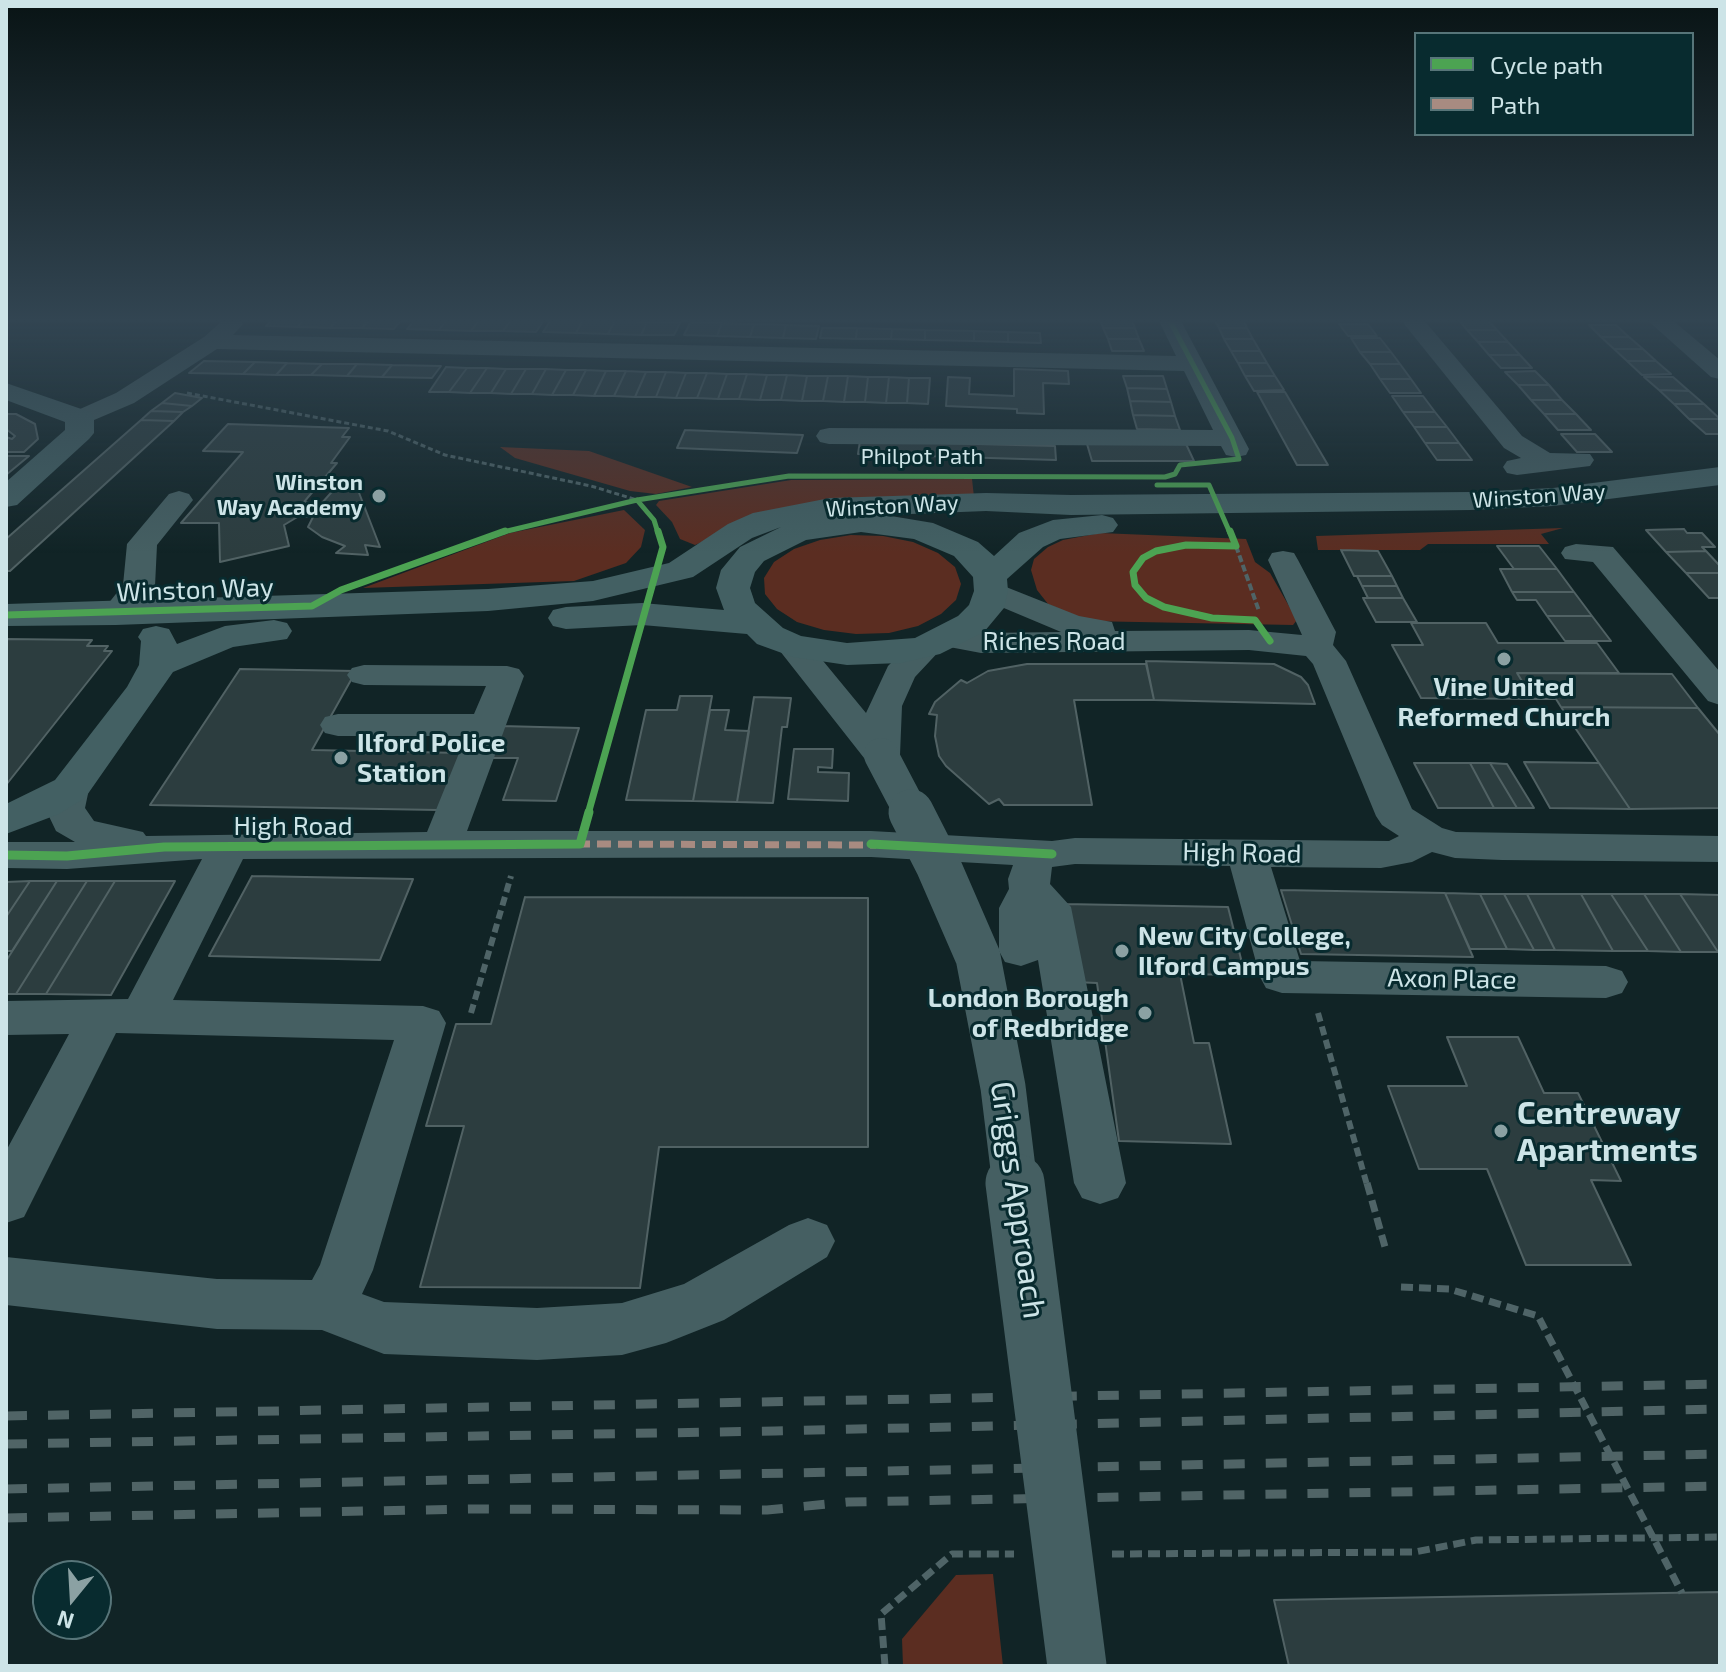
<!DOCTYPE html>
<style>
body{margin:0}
#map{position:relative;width:1726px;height:1672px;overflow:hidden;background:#112426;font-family:"Exo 2",sans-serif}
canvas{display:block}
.frame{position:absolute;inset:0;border:8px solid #cde4e7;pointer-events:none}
.legend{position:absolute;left:1414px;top:32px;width:280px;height:104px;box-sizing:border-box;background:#082b2f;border:2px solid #577579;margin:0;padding:10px 14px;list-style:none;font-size:24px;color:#cde4e7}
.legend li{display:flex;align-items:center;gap:16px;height:40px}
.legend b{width:40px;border:2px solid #577579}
.north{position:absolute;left:32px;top:1560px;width:80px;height:80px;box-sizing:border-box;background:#082b2f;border:2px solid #577579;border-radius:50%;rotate:198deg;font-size:22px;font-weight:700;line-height:32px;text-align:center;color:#cde4e7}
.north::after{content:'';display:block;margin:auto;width:28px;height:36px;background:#8ba1a3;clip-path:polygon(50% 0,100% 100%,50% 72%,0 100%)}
</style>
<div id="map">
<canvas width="1726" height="1672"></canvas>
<div class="frame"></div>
<ul class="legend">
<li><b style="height:10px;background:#4ca352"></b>Cycle path</li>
<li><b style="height:10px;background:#a88b81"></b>Path</li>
</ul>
<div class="north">N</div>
</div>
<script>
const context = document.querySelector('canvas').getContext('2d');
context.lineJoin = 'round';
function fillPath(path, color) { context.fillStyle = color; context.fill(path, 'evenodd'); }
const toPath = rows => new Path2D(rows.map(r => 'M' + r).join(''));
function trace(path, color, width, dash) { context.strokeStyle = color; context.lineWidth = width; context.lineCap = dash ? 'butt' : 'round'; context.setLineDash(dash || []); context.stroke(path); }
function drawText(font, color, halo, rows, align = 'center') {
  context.font = font + ' "Exo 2",sans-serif'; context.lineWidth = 6; context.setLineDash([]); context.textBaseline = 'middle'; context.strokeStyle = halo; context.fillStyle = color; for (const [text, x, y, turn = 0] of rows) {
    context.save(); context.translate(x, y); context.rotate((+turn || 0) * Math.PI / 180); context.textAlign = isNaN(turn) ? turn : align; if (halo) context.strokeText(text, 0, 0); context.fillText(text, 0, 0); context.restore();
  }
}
fillPath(toPath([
 [500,447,589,451,692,487,656,494,630,491,515,458],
 [972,479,974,497,739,526,695,545,680,539,672,522,656,505,659,501,791,480],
 [624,510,645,530,641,547,626,563,574,581,363,588,510,533],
 [1563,528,1541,534,1549,544,1428,544,1420,550,1318,550,1316,536],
 [1100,533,1246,539,1255,562,1270,573,1297,620,1293,625,1086,621,1048,604,1037,590,1031,570,1034,559,1048,547,1063,540],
 [851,535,883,536,913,542,938,553,955,567,961,584,956,600,941,614,918,626,889,633,856,634,824,630,797,622,777,609,765,594,764,578,774,562,794,549,820,540],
 [993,1574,1003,1666,903,1666,902,1639,956,1575]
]), '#5b2d21');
const building = toPath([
 [273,319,305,319,298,327,266,326,273,319],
 [305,319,338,319,330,328,298,327,305,319],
 [338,319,370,319,362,328,330,328,338,319],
 [370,319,402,319,394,329,362,328,370,319],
 [415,319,447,319,439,330,407,329,415,319],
 [447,319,480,319,471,331,439,330,447,319],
 [480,319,512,319,503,331,471,331,480,319],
 [512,319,525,319,544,320,536,332,503,331,512,319],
 [1100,319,1131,319,1135,328,1103,328,1100,319],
 [1214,319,1243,319,1247,328,1219,328,1214,319],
 [1458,319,1487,319,1497,330,1467,330,1458,319],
 [551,320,583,320,576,333,543,332,551,320],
 [583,320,615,321,608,334,576,333,583,320],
 [615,321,647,322,641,335,608,334,615,321],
 [647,322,680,323,674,335,641,335,647,322],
 [690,323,722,323,717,336,684,335,690,323],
 [722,323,754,324,750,337,717,336,722,323],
 [754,324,786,325,783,338,750,337,754,324],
 [1339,324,1368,324,1377,336,1348,336,1339,324],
 [786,325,819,326,816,339,783,338,786,325],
 [1589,325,1616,325,1629,337,1601,337,1589,325],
 [822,328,857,328,856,339,820,338,822,328],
 [857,328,892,329,891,339,856,339,857,328],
 [1103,328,1135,328,1139,339,1108,339,1103,328],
 [1219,328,1247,328,1253,339,1224,339,1219,328],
 [892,329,925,330,925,340,891,339,892,329],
 [925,330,974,331,974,341,925,340,925,330],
 [1467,330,1497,330,1508,342,1478,342,1467,330],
 [974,331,1008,332,1008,342,974,341,974,331],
 [1008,332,1040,333,1041,343,1008,342,1008,332],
 [1601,337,1629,337,1643,349,1614,349,1601,337],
 [1351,338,1380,338,1391,352,1360,352,1351,338],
 [1108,339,1139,339,1144,351,1112,351,1108,339],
 [1224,339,1253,339,1260,351,1231,351,1224,339],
 [1478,342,1508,342,1520,355,1489,355,1478,342],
 [1614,349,1643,349,1656,361,1627,361,1614,349],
 [1231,351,1260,351,1267,363,1238,363,1231,351],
 [1360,352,1391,352,1400,364,1370,364,1360,352],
 [1489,355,1520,355,1532,368,1501,368,1489,355],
 [204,361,255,362,243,374,189,373,204,361],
 [1627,361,1656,361,1671,374,1642,375,1627,361],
 [255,362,287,363,276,375,243,374,255,362],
 [287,363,322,364,311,375,276,375,287,363],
 [1238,363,1267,363,1275,376,1245,376,1238,363],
 [322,364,357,364,347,376,311,375,322,364],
 [357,364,392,365,382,377,347,376,357,364],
 [1370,364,1400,364,1411,379,1380,379,1370,364],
 [392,365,441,366,432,378,382,377,392,365],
 [446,367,467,368,449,392,429,392,446,367],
 [467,368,487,368,470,393,449,392,467,368],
 [487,368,506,369,491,393,470,393,487,368],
 [506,369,526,369,511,394,491,393,506,369],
 [526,369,546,369,532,394,511,394,526,369],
 [546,369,566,370,552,395,532,394,546,369],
 [1014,369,1068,371,1069,384,1043,383,1044,414,1017,413,1017,409,946,406,948,377,970,378,969,394,1014,396,1014,369],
 [566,370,586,370,573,395,552,395,566,370],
 [586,370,606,371,594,396,573,395,586,370],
 [606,371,626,371,614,396,594,396,606,371],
 [626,371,646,372,635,397,614,396,626,371],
 [1535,371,1549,385,1518,385,1505,372,1535,371],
 [646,372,666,372,656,397,635,397,646,372],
 [666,372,686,373,676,398,656,397,666,372],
 [686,373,707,373,697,398,676,398,686,373],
 [707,373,727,374,718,399,697,398,707,373],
 [727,374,747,374,739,399,718,399,727,374],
 [747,374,767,375,760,400,739,399,747,374],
 [767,375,787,375,781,400,760,400,767,375],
 [787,375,807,376,802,401,781,400,787,375],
 [807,376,828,376,823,401,802,401,807,376],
 [828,376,848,376,844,402,823,401,828,376],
 [848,376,868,377,865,402,844,402,848,376],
 [1123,376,1163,376,1167,389,1127,388,1123,376],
 [1245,376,1275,376,1284,390,1254,391,1245,376],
 [868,377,889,377,886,403,865,402,868,377],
 [889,377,909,378,907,403,886,403,889,377],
 [1644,377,1673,377,1689,391,1659,390,1644,377],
 [909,378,930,378,928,404,907,403,909,378],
 [1380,379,1411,379,1421,393,1390,393,1380,379],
 [1518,385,1549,385,1562,400,1531,400,1518,385],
 [1127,388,1167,389,1171,402,1130,401,1127,388],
 [1659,390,1689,391,1704,404,1674,404,1659,390],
 [1257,392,1285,392,1328,465,1297,465,1257,392],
 [175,393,202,398,192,406,162,403,175,393],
 [1392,396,1423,396,1435,412,1403,412,1392,396],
 [1531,400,1562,400,1576,414,1544,414,1531,400],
 [1130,401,1171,402,1175,416,1133,415,1130,401],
 [162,403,192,406,183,412,151,411,162,403],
 [1674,404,1704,404,1720,419,1689,419,1674,404],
 [151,411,183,412,174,421,141,420,151,411],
 [1403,412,1435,412,1447,427,1414,427,1403,412],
 [6,414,16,414,35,424,38,439,24,452,6,452,6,437,12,439,15,436,6,429,6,414],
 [1544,414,1576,414,1591,430,1558,430,1544,414],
 [1133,415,1175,416,1180,430,1137,429,1133,415],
 [1689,419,1720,419,1720,434,1706,434,1689,419],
 [141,420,174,421,10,571,6,571,6,539,141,420],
 [228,424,349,428,342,437,350,437,331,463,337,463,304,502,321,504,338,485,356,485,380,547,365,545,368,555,336,553,345,546,322,537,308,527,313,517,299,516,284,525,289,546,220,562,219,523,181,523,243,452,203,451,228,424],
 [1414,427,1447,427,1459,443,1425,443,1414,427],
 [685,430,803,435,797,453,677,448,685,430],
 [1561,434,1595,434,1612,452,1577,452,1561,434],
 [860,441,1055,446,1056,460,858,454,860,441],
 [1425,443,1459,443,1472,460,1437,460,1425,443],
 [1087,444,1186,444,1194,461,1092,461,1087,444],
 [6,456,29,456,6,475,6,456],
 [1684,529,1687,533,1702,533,1715,547,1702,547,1706,551,1666,552,1646,530,1684,529],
 [1497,546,1539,546,1557,569,1514,569,1497,546],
 [1341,550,1378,551,1392,576,1354,576,1341,550],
 [1706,551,1720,566,1720,573,1686,573,1666,552,1706,551],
 [1500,569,1557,569,1574,592,1512,592,1500,569],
 [1686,573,1720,573,1720,598,1709,598,1686,573],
 [1357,576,1392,576,1397,586,1362,586,1357,576],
 [1362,586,1397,586,1403,598,1368,598,1362,586],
 [1512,592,1574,592,1592,616,1547,616,1536,600,1517,600,1512,592],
 [1363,598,1403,598,1417,622,1376,622,1363,598],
 [1547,616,1592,616,1611,641,1565,641,1547,616],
 [1411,623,1486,623,1498,643,1597,643,1619,673,1517,673,1533,699,1421,698,1392,645,1423,645,1411,623],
 [6,639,92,640,87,646,108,646,104,651,112,651,6,785,6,639],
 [1146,661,1274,664,1301,677,1308,685,1315,704,1154,700,1146,661],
 [1027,664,1146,664,1154,700,1074,700,1092,805,1004,805,999,799,989,804,946,766,939,756,935,736,937,715,929,714,935,702,961,680,967,683,988,671,1027,664],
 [240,669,356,671,312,750,462,753,438,810,150,805,240,669],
 [1517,673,1672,674,1698,708,1561,707,1556,699,1533,699,1517,673],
 [680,696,712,696,693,801,626,800,646,710,677,710,680,696],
 [754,697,791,698,787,727,782,727,773,803,737,802,754,697],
 [1561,707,1698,708,1720,735,1720,808,1630,809,1561,707],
 [710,710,729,710,725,730,749,731,737,802,693,801,710,710],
 [501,726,579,728,556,801,503,800,518,758,490,758,501,726],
 [794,749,833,749,832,768,818,767,818,772,849,773,848,801,788,799,794,749],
 [1524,762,1599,763,1630,809,1550,808,1524,762],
 [1414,763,1470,763,1494,808,1438,808,1414,763],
 [1470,763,1490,763,1517,808,1494,808,1470,763],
 [1490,763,1507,764,1534,808,1517,808,1490,763],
 [252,876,413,879,380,960,209,956,252,876],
 [30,881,6,917,6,882,30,881],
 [30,881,57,881,12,951,6,951,6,917,30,881],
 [57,881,87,881,16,994,6,994,6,961,57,881],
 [87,881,115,881,46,994,16,994,87,881],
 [115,881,175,881,111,995,46,994,115,881],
 [1281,890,1445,893,1473,957,1301,954,1281,890],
 [1445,893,1480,894,1507,949,1470,949,1445,893],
 [1480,894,1504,894,1534,950,1507,949,1480,894],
 [1504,894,1527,894,1555,950,1534,950,1504,894],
 [1527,894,1581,894,1613,951,1555,950,1527,894],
 [1581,894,1611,894,1648,951,1613,951,1581,894],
 [1611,894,1644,894,1681,952,1648,951,1611,894],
 [1644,894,1680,894,1718,952,1681,952,1644,894],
 [1680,894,1720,895,1720,952,1718,952,1680,894],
 [525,897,868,898,868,1147,659,1147,640,1288,420,1287,464,1126,426,1126,456,1024,491,1024,525,897],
 [1064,904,1228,907,1245,975,1180,974,1194,1043,1209,1043,1231,1144,1119,1141,1097,983,1074,982,1064,904],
 [1447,1037,1518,1037,1544,1093,1578,1093,1621,1181,1591,1180,1631,1265,1526,1265,1487,1169,1419,1169,1388,1086,1467,1086,1447,1037],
 [1720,1592,1720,1666,1289,1666,1274,1600,1720,1592]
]);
fillPath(building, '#2c3d3f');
trace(building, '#516264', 2);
trace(toPath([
 [187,393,388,431,445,455,591,486,637,500]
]), '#4f6467', 3, [5, 3]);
trace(toPath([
 [1236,546,1259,611]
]), '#4f6467', 4, [7, 3]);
trace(toPath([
 [471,1013,511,876],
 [1318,1013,1367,1185]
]), '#4f6467', 6, [9, 5]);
trace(toPath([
 [1367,1183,1385,1247],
 [1112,1554,1415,1552,1476,1540,1720,1537],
 [885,1666,881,1614,952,1554,1014,1554]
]), '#4f6467', 7, [12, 6]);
fillPath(toPath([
 [224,319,240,319,243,324,233,335,1176,356,1158,319,1180,319,1249,449,1246,455,1236,457,1226,455,1221,446,829,444,820,442,816,436,820,430,829,428,1213,430,1184,371,217,349,134,403,80,426,71,423,67,418,71,413,116,393,204,337,224,319],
 [1400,319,1423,319,1522,436,1550,453,1590,454,1594,460,1590,466,1517,475,1507,473,1503,467,1507,461,1521,458,1504,448,1400,319],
 [1646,319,1671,319,1720,360,1720,379,1711,377,1646,319],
 [179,491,189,494,193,500,157,545,155,586,127,621,116,624,105,621,100,614,123,585,127,544,169,494,179,491],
 [1576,544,1613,547,1720,672,1720,705,1708,701,1593,562,1565,559,1561,553,1565,547,1576,544],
 [1283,551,1294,553,1298,560,1336,632,1333,645,1346,661,1412,809,1442,828,1456,832,1720,836,1720,862,1502,860,1455,858,1432,852,1412,862,1381,868,1271,867,1300,961,1606,966,1622,971,1628,982,1622,993,1606,998,1282,993,1266,988,1260,977,1230,866,1075,864,1052,867,1050,884,1071,907,1126,1183,1118,1198,1100,1204,1082,1198,1074,1183,1038,960,1021,966,1005,962,999,951,999,908,1009,889,1008,879,1013,865,871,857,243,859,173,1000,423,1006,439,1011,446,1023,373,1270,362,1294,384,1302,537,1308,622,1303,684,1284,789,1225,808,1218,827,1225,835,1241,827,1257,724,1320,666,1343,622,1355,537,1360,384,1354,322,1330,217,1329,6,1305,6,1257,217,1279,312,1280,320,1265,394,1040,116,1033,24,1217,6,1223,6,1151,69,1034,6,1035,6,1001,128,999,202,859,67,869,6,868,6,842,75,842,56,831,45,808,56,781,70,777,84,781,89,789,85,808,94,821,143,832,146,836,427,832,466,736,338,736,325,733,320,725,325,717,338,714,474,714,486,686,364,685,352,682,347,675,352,668,364,665,507,666,519,669,524,676,467,831,871,831,1052,841,1075,838,1389,841,1399,836,1382,825,1376,816,1313,664,1306,656,1249,650,981,653,944,646,915,677,902,706,900,755,894,763,881,766,868,763,776,646,781,639,793,636,805,639,866,713,888,666,915,639,931,637,936,630,948,627,981,633,1061,632,980,598,975,591,980,584,991,581,1079,616,1112,622,1115,631,1249,630,1302,635,1268,560,1272,553,1283,551]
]), '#455f62');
fillPath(toPath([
 [6,383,90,412,94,418,94,433,89,439,17,505,6,507,6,482,65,430,65,422,6,400,6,383],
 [1720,467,1720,485,1553,506,1471,510,1071,515,986,511,885,515,933,523,978,542,994,556,1019,533,1053,520,1102,515,1113,518,1118,525,1113,532,1060,539,1043,547,1007,579,1008,591,1004,608,984,632,940,654,901,663,847,665,793,657,757,644,747,634,642,625,566,629,553,626,548,618,553,610,566,607,642,603,724,610,716,588,721,570,740,547,781,527,752,538,693,577,593,601,488,611,116,625,6,626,6,604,488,589,593,581,669,563,728,524,753,513,830,498,986,493,1071,495,1471,492,1553,488,1720,467],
 [861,532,914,539,954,556,973,577,974,591,969,605,958,616,915,638,847,643,801,636,783,628,755,603,750,588,755,572,764,561,806,540,861,532],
 [274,620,287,623,292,631,287,639,233,647,173,672,85,798,59,814,6,834,6,804,55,780,127,687,139,665,141,641,138,637,143,629,156,626,169,629,177,644,225,626,274,620]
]), '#436063');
trace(toPath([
 [6,1416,1720,1384],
 [6,1444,775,1431,1720,1409],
 [6,1489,1720,1454],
 [6,1518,473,1509,767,1510,848,1502,1720,1486]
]), '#506466', 9, [21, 21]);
trace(toPath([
 [1401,1287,1449,1289,1538,1316,1682,1593]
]), '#4f6467', 7, [12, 6]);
trace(toPath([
 [881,755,912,814]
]), '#455f62', 34);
trace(toPath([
 [911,812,938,865,978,957,1003,1087,1015,1185]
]), '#455f62', 45);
trace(toPath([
 [1015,1183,1077,1666]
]), '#455f62', 59);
trace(toPath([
 [576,844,876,845]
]), '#a88b81', 7, [14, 7]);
trace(toPath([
 [1157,485,1209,485,1230,533],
 [637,500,654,520,658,533],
 [499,533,637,500,789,476,1165,477,1175,474,1180,465,1239,459,1232,438,1169,319]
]), '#4ca352', 5);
trace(toPath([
 [1230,531,1236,546,1186,545,1156,551,1143,558,1133,572,1135,585,1146,598,1164,607,1212,618,1255,620,1270,641],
 [6,615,312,606,341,590,505,531],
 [588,814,663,547,658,531]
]), '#4ca352', 7);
trace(toPath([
 [871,844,1052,854],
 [6,855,67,856,164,847,580,844,589,812]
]), '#4ca352', 9);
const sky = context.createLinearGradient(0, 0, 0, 553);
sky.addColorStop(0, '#091415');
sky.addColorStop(0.58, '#324552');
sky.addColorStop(1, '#32455200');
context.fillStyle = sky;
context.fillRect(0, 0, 1726, 553);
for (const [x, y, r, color] of [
 [379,496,8,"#8ba1a3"],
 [1504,659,8,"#8ba1a3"],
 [341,758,8,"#8ba1a3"],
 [1122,951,8,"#8ba1a3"],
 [1145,1013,8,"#8ba1a3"],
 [1501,1131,8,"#8ba1a3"]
]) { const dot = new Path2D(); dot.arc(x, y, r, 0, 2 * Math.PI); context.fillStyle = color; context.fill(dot); trace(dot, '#082b2f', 3); }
drawText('22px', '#cde4e7', '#082b2f', [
 ["Philpot Path",922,457],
 ["Winston Way",1539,496,-4],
 ["Winston Way",892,506,-3]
]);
drawText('bold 22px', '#cde4e7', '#082b2f', [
 ["Winston",363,483],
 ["Way Academy",363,508]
], 'right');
drawText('26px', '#cde4e7', '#082b2f', [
 ["Winston Way",195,590,-2],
 ["Riches Road",1054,641],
 ["High Road",293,826],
 ["High Road",1242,853,1],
 ["Axon Place",1452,979,1]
]);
drawText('bold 26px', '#cde4e7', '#082b2f', [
 ["Vine United",1504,687,"center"],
 ["Reformed Church",1504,717,"center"],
 ["Ilford Police",357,743],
 ["Station",357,773],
 ["New City College,",1138,936],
 ["Ilford Campus",1138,966],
 ["London Borough",1129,998,"right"],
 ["of Redbridge",1129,1028,"right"]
], 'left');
drawText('bold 32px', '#cde4e7', '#082b2f', [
 ["Centreway",1517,1113],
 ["Apartments",1517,1150]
], 'left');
drawText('32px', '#cde4e7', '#082b2f', [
 ["Griggs Approach",1018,1200,82]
]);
</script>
